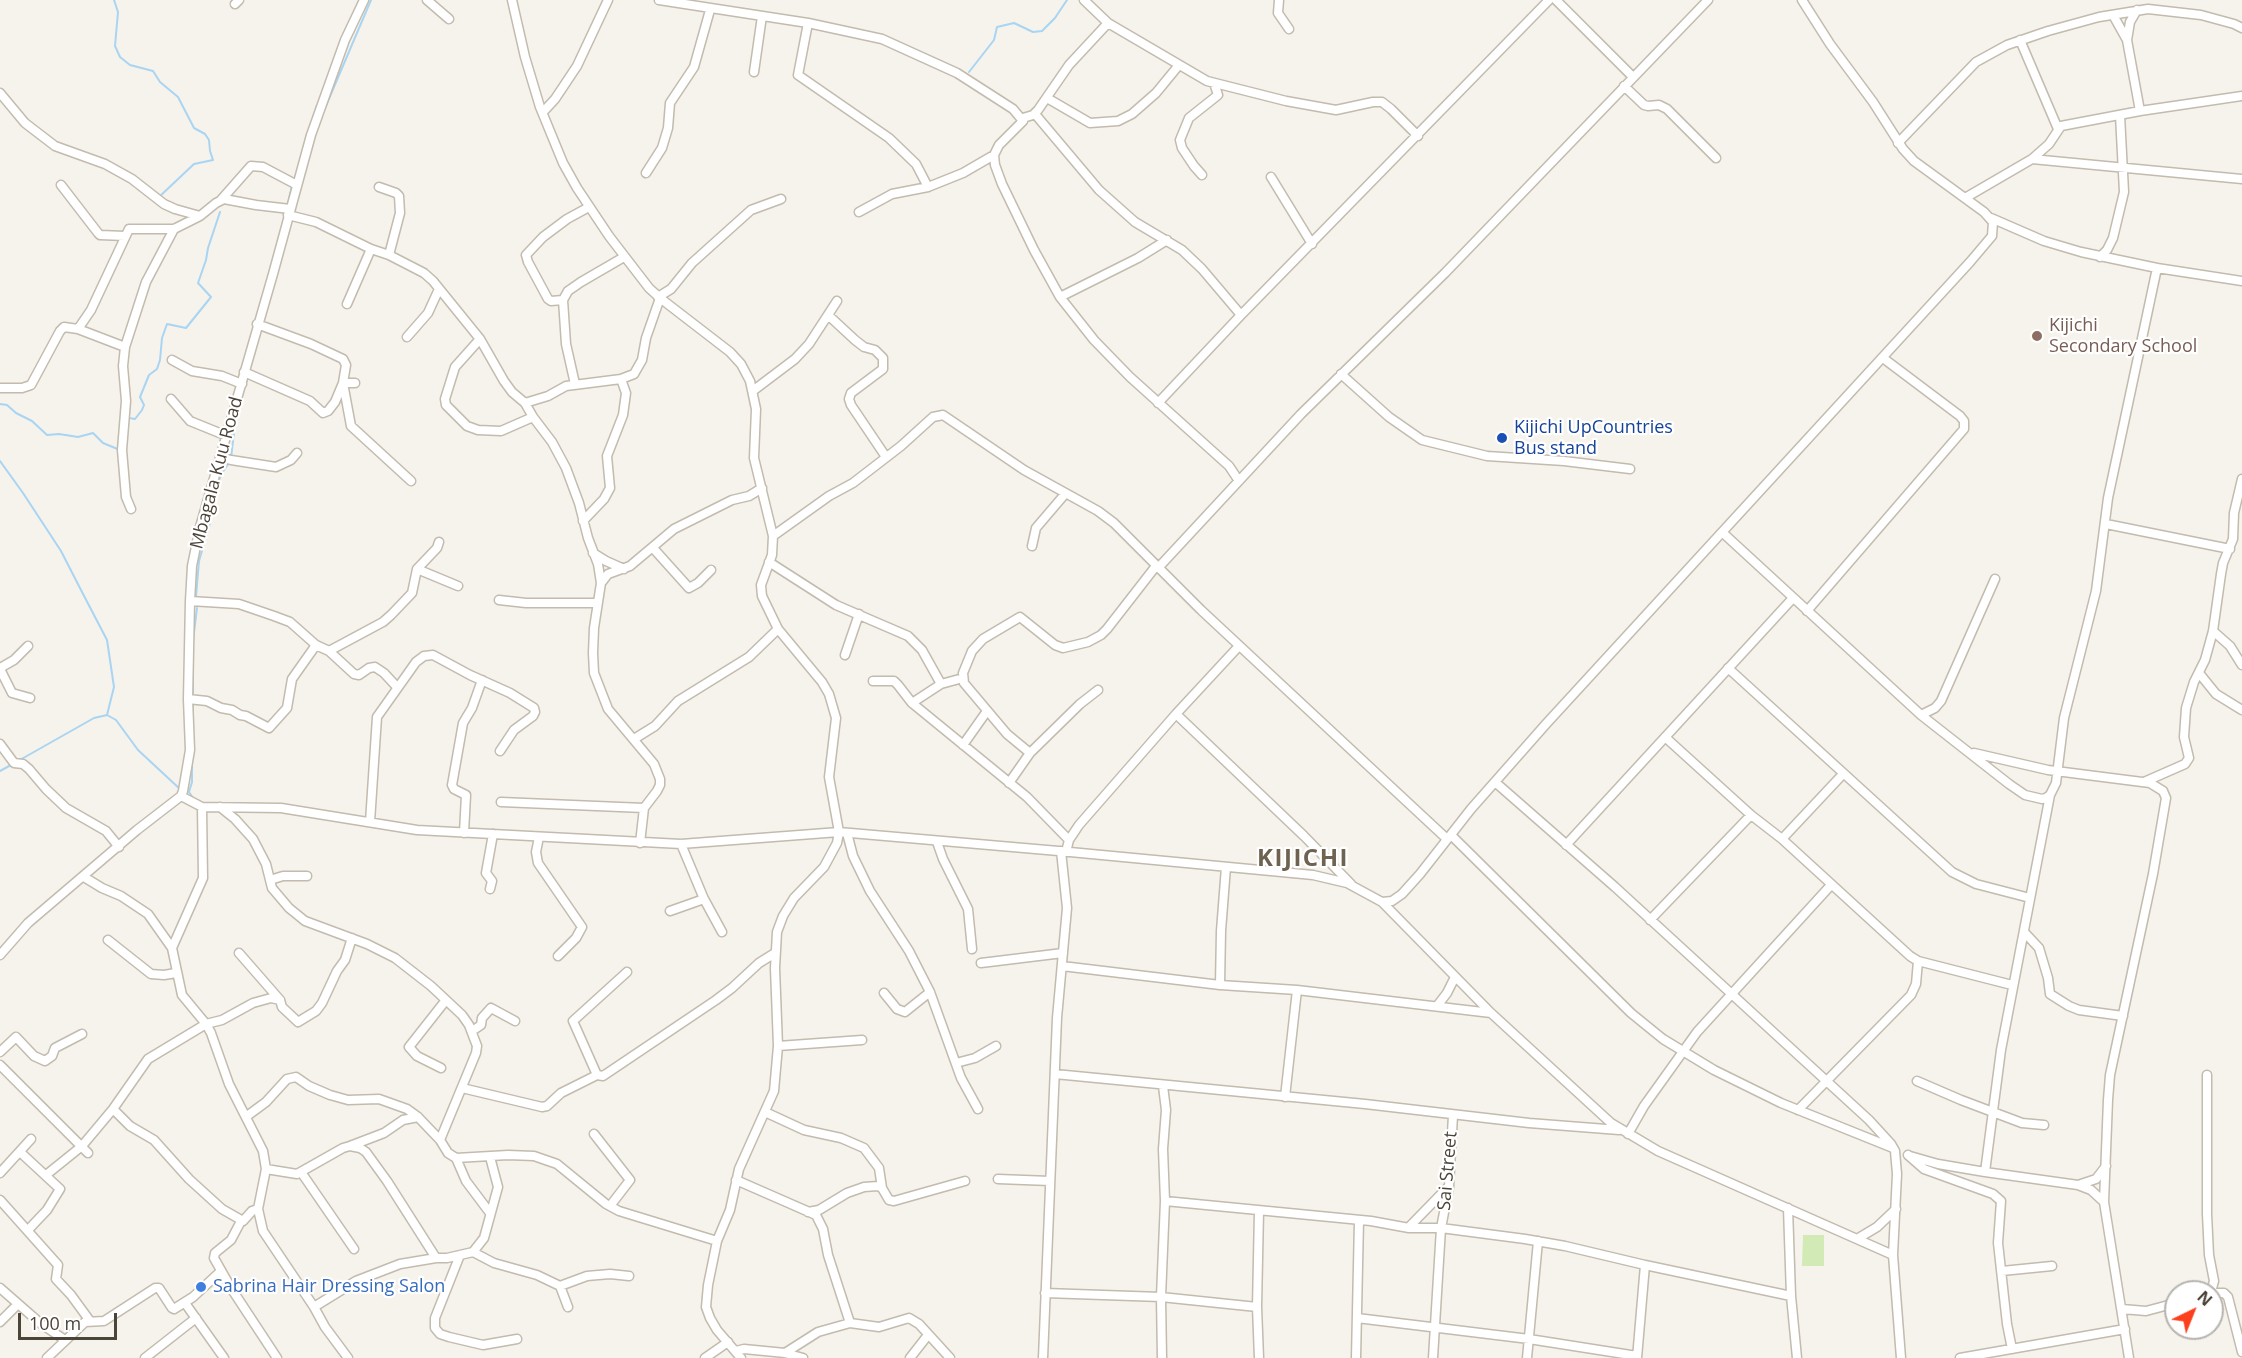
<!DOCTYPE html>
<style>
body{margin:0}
#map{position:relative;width:2242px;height:1358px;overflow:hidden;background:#f6f3ec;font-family:"Open Sans",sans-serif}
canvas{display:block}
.north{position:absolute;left:2164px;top:1280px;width:60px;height:60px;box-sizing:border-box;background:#fff;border:2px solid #b7b4b0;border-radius:50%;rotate:43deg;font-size:16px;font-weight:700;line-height:24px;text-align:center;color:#4b4439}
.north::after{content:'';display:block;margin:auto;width:21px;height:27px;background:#fc3f1d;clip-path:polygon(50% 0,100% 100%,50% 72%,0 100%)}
.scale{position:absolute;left:18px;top:1313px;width:99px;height:27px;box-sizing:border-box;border:3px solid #4b4439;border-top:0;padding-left:8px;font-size:18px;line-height:21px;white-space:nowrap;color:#4b4439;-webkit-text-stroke:4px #fff;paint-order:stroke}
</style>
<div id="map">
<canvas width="2242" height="1358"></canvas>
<div class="north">N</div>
<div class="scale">100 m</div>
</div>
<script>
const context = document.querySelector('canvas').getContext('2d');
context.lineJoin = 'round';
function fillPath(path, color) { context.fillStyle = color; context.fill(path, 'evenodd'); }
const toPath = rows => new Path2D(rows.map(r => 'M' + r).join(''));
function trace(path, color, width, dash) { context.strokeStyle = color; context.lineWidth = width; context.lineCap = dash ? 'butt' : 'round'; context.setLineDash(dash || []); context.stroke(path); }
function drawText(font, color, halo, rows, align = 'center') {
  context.font = font + ' "Open Sans",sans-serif'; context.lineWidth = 4.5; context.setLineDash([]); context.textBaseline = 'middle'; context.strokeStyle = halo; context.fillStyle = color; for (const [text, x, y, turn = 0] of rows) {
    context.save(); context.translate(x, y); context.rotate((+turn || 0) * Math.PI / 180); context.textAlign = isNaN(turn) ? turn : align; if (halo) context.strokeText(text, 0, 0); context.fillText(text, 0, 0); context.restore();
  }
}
fillPath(toPath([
 [1803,1235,1824,1235,1824,1266,1802,1266]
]), '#d2eab5');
trace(toPath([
 [114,0,118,12,115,46,120,57,130,65,153,71,160,82,178,97,194,128,205,134,209,140,210,151,213,160,194,164,159,197],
 [969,72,994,40,997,27,1014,23,1033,32,1042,31,1055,18,1067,0],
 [325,108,371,0],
 [313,117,317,105],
 [294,180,299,166],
 [288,203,292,186],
 [251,364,259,335],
 [241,399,248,376],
 [0,404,7,405,16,413,32,421,47,435,59,434,78,437,93,433,103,443,120,450],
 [127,420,129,418,135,419,142,410,144,405,140,397,149,375,157,369,160,360,162,338,167,324,186,328,211,297,198,283,206,260,208,248,220,212],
 [231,458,236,416],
 [0,461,23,493,61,551,82,592,107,640,114,687,107,715,94,718,18,761],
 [196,597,199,561,209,527,216,487,222,473,229,463],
 [193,641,197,608],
 [107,715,116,720,138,750,181,790],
 [193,728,193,665],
 [192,760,192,782,189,792,193,798],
 [0,771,11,765]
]), '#a9d4f2', 2);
const minor = toPath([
 [427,0,449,19],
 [512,0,525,57,540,107,563,163,577,188,609,236,649,288,660,298,730,352,741,364,750,381,756,409,754,458,773,536,772,555,761,585,762,596,778,629,822,682,829,694,836,718,829,777,839,832,837,843,824,867,794,898,783,916,777,932,775,968,778,1046,774,1091,739,1169,730,1210,717,1241,708,1285,706,1307,710,1318,717,1330,741,1358],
 [659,0,808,23,882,39,957,73,1013,109,1023,121,999,145,994,155,995,165,1002,184,1034,250,1060,297,1094,340,1130,377,1229,466,1239,481],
 [1084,0,1108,23,1207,81,1286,101,1336,110,1373,102,1382,102,1391,109,1418,136],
 [1279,0,1278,13,1289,29],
 [1556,0,1633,77],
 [235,4,239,0],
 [2137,10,2130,22,2127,40,2140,111],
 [2113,15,2127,40],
 [808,23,798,75,889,138,916,164,928,187],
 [2020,40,2058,129],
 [754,72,762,16],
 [1624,86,1644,105,1648,106,1659,105,1667,109,1716,158],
 [0,93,25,123,55,146,105,164,132,179,164,204,175,209,200,216,216,203,224,199,256,205,290,209],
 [1047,98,1090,123,1118,121,1132,114,1156,93,1179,65],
 [543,112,555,99,577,66,608,0],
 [1035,114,1099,190,1135,222,1182,250,1202,269,1241,315],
 [1023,118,1033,115,1038,110,1069,65,1108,23],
 [1898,143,1976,62,2007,45,2048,31,2099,17,2148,9,2201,15,2234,24,2242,28],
 [2032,159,2242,179],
 [646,173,662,148,668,128,670,103,694,67,710,10],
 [1202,175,1194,166,1182,148,1180,140,1189,118,1218,95,1214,83],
 [1271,177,1312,244],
 [61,185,98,233,100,235,125,236],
 [379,187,396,193,399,196,400,213,389,255],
 [1965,198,2032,159,2049,144,2061,126,2140,111,2242,96],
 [221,200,251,166,263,167,297,185],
 [859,212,892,194,928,187,963,173,994,155],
 [288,215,316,222,371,249,389,255,424,273,433,281,480,339,504,381,512,392,525,403,533,417,552,442,566,468,579,503,588,538,598,564,601,583,594,628,593,653,594,673,608,709,654,764,660,779,660,785,657,791,644,808,640,843],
 [1991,218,2044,241,2081,252,2157,268,2242,281],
 [2100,257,2107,250,2113,238,2124,192,2120,115],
 [658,297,671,289,692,263,751,210,781,199],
 [1060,297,1138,258,1167,240],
 [563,300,551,301,548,299,528,262,526,255,543,237,567,219,589,207],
 [347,304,371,249],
 [828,315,855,340,864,347,875,350,883,358,883,369,851,393,849,399,851,405,886,457],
 [257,324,311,344,343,359,346,365,343,383,351,426,411,481],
 [78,329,91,310,129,229,174,229,200,216],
 [407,337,428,313,439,289],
 [480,339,455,367,445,399,446,405,467,426,478,430,501,431,533,417],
 [125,347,123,366,126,401,122,450,126,497,131,509],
 [172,360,192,371,222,376,242,384],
 [244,372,310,401,323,413,328,411,335,402,343,383,355,383],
 [1341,374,1389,417,1422,440,1487,456,1564,461,1630,469],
 [575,384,566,344,563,300,568,291,581,282,624,257],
 [0,388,22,388,31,385,60,331,64,327,78,329,125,347,146,282,174,229],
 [754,390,795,359,809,344,837,301],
 [171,399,190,421,227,436],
 [525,403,548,396,566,386,621,379,634,374,642,360,646,338,660,298],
 [1158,403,1241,315,1549,0],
 [220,457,231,460,276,467,291,460,297,453],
 [583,521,604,499,610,488,607,456,623,415,626,393,621,379],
 [2106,524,2230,549],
 [1723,533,1921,715,2009,784,2025,795,2042,799,2046,798,2050,795,2056,783,2064,718,2096,591,2108,498,2157,268],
 [773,536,829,496,853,483,901,446,933,417,943,415,1024,470,1098,511,1114,523,1201,610,1447,839],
 [1032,546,1036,528,1065,494],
 [653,548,689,588,698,583,711,570],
 [593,553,606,561,624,569],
 [769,562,836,605,908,636,922,650,941,684],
 [1158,568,1301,414,1445,273,1708,0],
 [417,569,458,586],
 [601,583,608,574,630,566,674,529,732,500,749,496,762,488],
 [499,600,526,603,597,603],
 [190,601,239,604,274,616,290,622,316,645,329,651,383,622,391,615,412,593,417,569,437,548,439,542],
 [1807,611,1964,429,1964,421,1960,416,1883,358],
 [2213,631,2230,646,2242,665],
 [329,651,354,674,359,675,369,668,375,667,384,673,397,687],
 [845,655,859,614],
 [0,668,14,660,28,646],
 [1728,668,1952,872,1976,884,2030,898],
 [0,669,12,693,30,698],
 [2199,673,2216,694,2242,710],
 [873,681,894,681,898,685,912,703,1027,797,1069,840],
 [188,699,207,701,221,708,232,710,240,715,246,716,269,728,287,708,292,679,316,645],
 [912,703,941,684,963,678],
 [1176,714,1304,836,1351,884],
 [1921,715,1935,708,1941,701,1995,579],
 [1665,737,1751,815,1782,839,1910,956,1918,961,2012,985],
 [634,739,655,726,678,701,749,657,778,629],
 [0,744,14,763,23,764,29,769,46,789,66,808,106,831,119,847],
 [963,745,987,711],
 [1030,753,1007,734,964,683,963,673,972,651,983,639,1020,617,1055,645,1063,648,1088,642,1101,635,1107,629,1156,566],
 [1974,753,2048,770,2150,783,2163,791,2166,798,2153,874,2110,1075,2108,1100,2104,1202,2129,1358],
 [1495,782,1615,887,1869,1120,1891,1144,1895,1151,1897,1174,1893,1255,1901,1358],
 [2144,782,2185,764,2189,758,2184,737,2186,708,2194,682,2205,660,2213,631,2221,574,2223,563,2233,539,2234,513,2242,479],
 [1009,783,1030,753,1080,704,1098,690],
 [181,796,202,807,281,808,417,830,681,844,839,832,1070,852,1313,875,1347,883,1382,902,1392,901,1402,894,1420,874,1471,809,1546,724,1970,262,1992,236,1993,222,1984,212,1914,161,1903,149,1873,102,1830,44,1802,0],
 [501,802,644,808],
 [220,807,235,819,253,839,266,864,272,888,289,908,305,921,367,944,395,958,431,986,462,1015,469,1025,477,1046,476,1053,440,1140,448,1153,456,1158,508,1155,534,1156,557,1164,606,1204,619,1211,717,1241],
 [370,822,377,717,416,662,424,656,433,655,470,675,510,693,534,708,535,712,533,716,514,730,500,751],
 [464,833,466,795,454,789,452,785,463,723,472,708,482,680],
 [847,833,853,856,870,891,909,951,930,992,961,1078,978,1109],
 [1451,835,1631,1013,1663,1039,1714,1070,1781,1103,1893,1148],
 [539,837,536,852,538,863,582,927,576,938,558,956],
 [1782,839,1843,774],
 [937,842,943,859,968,909,972,949],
 [681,844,704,899,722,932],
 [1566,845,1793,598],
 [1066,852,1069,840,1079,825,1176,714,1239,646],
 [84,877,102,888,121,896,148,914,172,948,182,995,206,1024,211,1033,229,1084,263,1151,266,1169,258,1209,263,1231,314,1307,325,1327,348,1358],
 [270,880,283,876,307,876],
 [490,889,492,881,486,873,493,834],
 [1382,902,1491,1013,1611,1123,1658,1151,1893,1255],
 [670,911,704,899],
 [1650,920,1751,815],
 [2025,933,2039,948,2048,978,2050,994,2069,1006,2079,1010,2123,1016],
 [108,940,151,974,164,975,176,973],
 [172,948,203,878,202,807],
 [239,953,280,1000,282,1007,298,1022,316,1011,322,1003,337,971,345,960,352,938],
 [0,955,28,923,137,830,181,796,183,791,190,750,188,699,190,601,192,566,200,527,273,274,311,135,345,40,364,0],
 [981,963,1063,953],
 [1062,966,1220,985,1297,990,1491,1013],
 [627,972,573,1021,597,1075,603,1076,716,1000,732,988,759,963,775,953],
 [1220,985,1221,931,1226,867],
 [884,993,897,1009,905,1012,930,992],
 [1437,1006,1447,993,1455,977],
 [472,1031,481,1025,482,1018,491,1008,515,1021],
 [778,1046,862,1040],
 [0,1052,16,1037,34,1056,45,1061,52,1056,55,1048,82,1034],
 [956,1063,975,1058,996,1046],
 [0,1065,88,1153],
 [441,1068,417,1056,409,1047,446,1000],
 [1055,1074,1365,1104,1529,1123,1619,1130],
 [2207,1075,2207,1214,2209,1255,2214,1281,2211,1292],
 [1917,1081,1961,1100,2022,1123,2044,1125],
 [462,1088,542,1107,547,1106,561,1093,597,1075],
 [1285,1097,1297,990],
 [113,1109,130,1126,154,1140,189,1179,222,1209,243,1221,252,1211,258,1209],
 [1798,1110,1911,995,1916,984,1918,961],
 [765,1112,804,1130,841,1138,864,1148,879,1168,882,1188],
 [247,1116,266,1102,287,1079,296,1077,309,1086,330,1095,348,1100,379,1099,407,1109,418,1117,440,1140],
 [594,1134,630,1180,610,1206],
 [1628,1134,1644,1106,1697,1032,1831,885],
 [350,1146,384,1133,403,1120,418,1117],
 [20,1152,60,1189,47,1210,28,1230],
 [1908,1155,1924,1169,1993,1194,2001,1201,1998,1243,2007,1324,2012,1349],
 [1910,1156,1938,1164,1985,1172,2078,1185,2091,1190,2104,1202],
 [456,1158,466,1181,490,1213],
 [266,1169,297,1174,343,1148,350,1146,360,1148,366,1152,387,1181,436,1258],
 [301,1172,354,1249],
 [1985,1172,2001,1050,2050,795],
 [0,1173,31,1139],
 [46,1175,82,1146,113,1109,148,1059,206,1024,222,1020,253,1003,271,998,280,1000],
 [998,1179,1050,1181],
 [736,1180,816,1215,823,1229,828,1255,850,1323],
 [2078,1185,2096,1179,2106,1166],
 [0,1200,58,1265,56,1279,71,1295,90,1321],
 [1165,1201,1371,1221,1409,1228,1441,1228,1525,1239,1565,1246,1645,1265,1791,1296],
 [1788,1208,1791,1296,1797,1358],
 [1259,1211,1257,1307,1259,1358],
 [808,1212,819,1210,847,1193,864,1187,878,1186,882,1188,889,1200,894,1201,965,1181],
 [241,1221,231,1240,215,1253,214,1258,231,1288,277,1358],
 [1409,1227,1448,1187],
 [1857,1239,1877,1227,1896,1209],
 [473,1252,494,1263,537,1275,560,1286,587,1276,610,1274,629,1276],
 [460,1255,435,1318,435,1328,440,1334,449,1337,483,1345,517,1339],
 [2002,1271,2052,1266],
 [560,1286,568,1307],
 [0,1288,40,1323,65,1340],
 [1045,1293,1161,1297,1257,1307],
 [2212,1293,2224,1293,2228,1297,2242,1352],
 [185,1303,224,1358],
 [314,1307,356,1281,400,1264,436,1258,447,1258,473,1252,484,1238,498,1187,490,1157],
 [2122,1309,2146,1311,2176,1303],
 [1357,1318,1529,1339,1637,1356],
 [0,1322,17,1305],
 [736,1351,744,1349,785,1353,803,1358],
 [785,1353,818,1332,850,1323,879,1327,909,1318,919,1324,950,1358],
 [47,1358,85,1322,104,1321,155,1288,159,1288,172,1308,174,1309,193,1297,221,1271],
 [145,1358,196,1318],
 [705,1358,728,1342],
 [910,1358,928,1335],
 [1043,1358,1057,1018,1067,908,1061,851],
 [1162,1358,1161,1297,1165,1201,1163,1149,1166,1110,1163,1086],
 [1356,1358,1359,1220],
 [1433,1358,1441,1228,1449,1187,1453,1115],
 [1527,1358,1538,1241],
 [1637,1358,1645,1265],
 [1960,1358,2125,1329]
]);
trace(minor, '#c2bbae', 11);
trace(minor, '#fff', 8);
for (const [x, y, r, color] of [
 [2037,336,6,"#8d6e63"],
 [1502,438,6,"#1a4fb4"],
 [201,1287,6,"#3f7fe0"]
]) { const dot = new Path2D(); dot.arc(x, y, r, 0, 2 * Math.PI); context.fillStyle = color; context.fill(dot); trace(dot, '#fff', 2); }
drawText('18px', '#785e54', '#fff', [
 ["Kijichi",2049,326],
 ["Secondary School",2049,347]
], 'left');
drawText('18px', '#164399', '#fff', [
 ["Kijichi UpCountries",1514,428],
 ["Bus stand",1514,449]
], 'left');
drawText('18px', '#4b4439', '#fff', [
 ["Mbagala Kuu Road",217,473,-75],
 ["Sai Street",1448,1171,-85]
]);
drawText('18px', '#366cbe', '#fff', [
 ["Sabrina Hair Dressing Salon",213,1287]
], 'left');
context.letterSpacing = '1.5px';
drawText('bold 24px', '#6e6250', '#fff', [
 ["KIJICHI",1303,859]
]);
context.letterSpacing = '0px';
</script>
